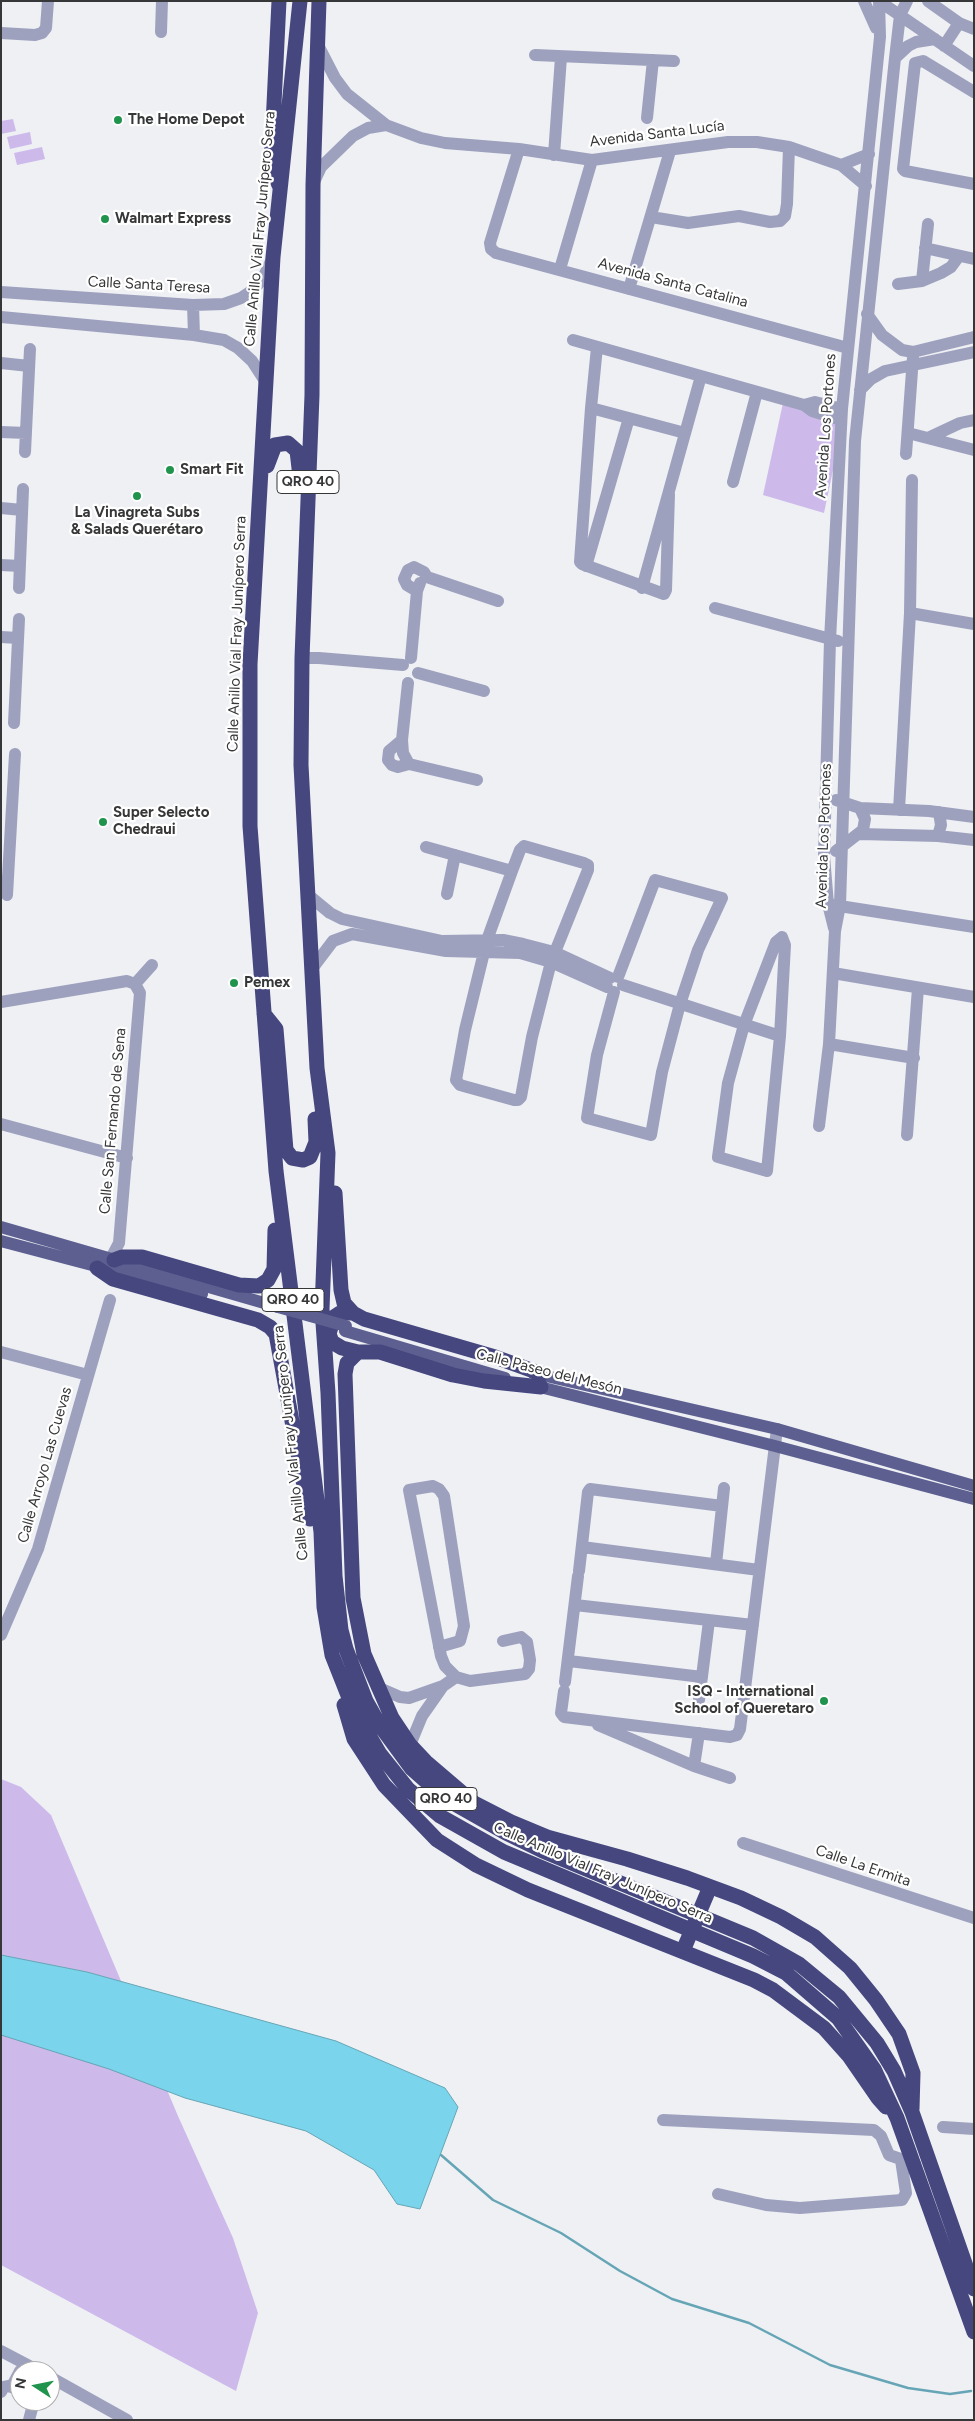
<!DOCTYPE html>
<meta charset="utf-8">
<style>
body{margin:0}
#map{position:relative;width:975px;height:2421px;overflow:hidden;background:#eef0f4;font-family:Figtree,sans-serif}
canvas{display:block}
.frame{position:absolute;inset:0;border:2px solid #363738;pointer-events:none}
.north{position:absolute;left:10px;top:2361px;width:50px;height:50px;box-sizing:border-box;background:#fff;border:1px solid #afafaf;border-radius:50%;rotate:281deg;font-size:14px;font-weight:700;line-height:20px;text-align:center;color:#363738}
.north::after{content:'';display:block;margin:auto;width:18px;height:22px;background:#20934d;clip-path:polygon(50% 0,100% 100%,50% 72%,0 100%)}
</style>
<div id="map">
<canvas width="975" height="2421"></canvas>
<div class="frame"></div>
<div class="north">N</div>
</div>
<script>
const context = document.querySelector('canvas').getContext('2d');
context.lineJoin = 'round';
function fillPath(path, color) { context.fillStyle = color; context.fill(path, 'evenodd'); }
const toPath = rows => new Path2D(rows.map(r => 'M' + r).join(''));
function trace(path, color, width, dash) { context.strokeStyle = color; context.lineWidth = width; context.lineCap = dash ? 'butt' : 'round'; context.setLineDash(dash || []); context.stroke(path); }
function drawText(font, color, halo, rows, align = 'center') {
  context.font = font + ' Figtree,sans-serif'; context.lineWidth = 4.5; context.setLineDash([]); context.textBaseline = 'middle'; context.strokeStyle = halo; context.fillStyle = color; for (const [text, x, y, turn = 0] of rows) {
    context.save(); context.translate(x, y); context.rotate((+turn || 0) * Math.PI / 180); context.textAlign = isNaN(turn) ? turn : align; if (halo) context.strokeText(text, 0, 0); context.fillText(text, 0, 0); context.restore();
  }
}
fillPath(toPath([
 [13,119,16,131,1,134,1,121],
 [30,132,32,144,10,149,7,137],
 [42,147,45,159,17,165,14,153],
 [783,403,843,422,824,513,763,495],
 [1,1779,21,1787,51,1815,178,2116,233,2238,258,2313,236,2391,1,2265]
]), '#cdbaeb');
const water = toPath([
 [1,1955,87,1972,336,2041,445,2088,458,2107,420,2209,397,2204,374,2170,306,2131,185,2098,109,2069,1,2035,1,1955]
]);
fillPath(water, '#7ad4eb');
trace(water, '#66a5b5', 1);
trace(toPath([
 [441,2155,493,2200,561,2233,620,2271,672,2299,749,2323,830,2365,908,2388,950,2394,971,2391]
]), '#66a5b5', 2.5);
trace(toPath([
 [864,1,876,28],
 [879,1,974,66],
 [928,1,959,23,974,29],
 [161,32,162,1],
 [1,33,35,35,42,33,46,28,48,1],
 [317,43,335,78,347,94,386,125,421,138,445,143,519,149,592,160,728,142,757,142,789,147,841,165,866,186],
 [944,46,959,23],
 [535,55,674,61],
 [895,58,908,46,916,42,935,39],
 [974,92,923,61,915,63,903,169,905,171,974,184],
 [647,118,653,60],
 [519,149,490,243,491,249,496,253,848,348],
 [554,155,561,57],
 [841,165,869,154],
 [315,180,321,167,353,136,368,128,386,125],
 [651,217,688,223,739,216,770,222,780,221,785,216,787,204,789,147],
 [925,248,974,259],
 [560,269,592,160],
 [922,281,928,224],
 [898,284,922,281,941,273,951,267,959,256],
 [629,289,670,151],
 [1,292,193,305,224,304,241,298,253,290,262,280,272,259],
 [193,305,194,335],
 [867,314,882,335,902,350,913,352,974,337],
 [1,317,194,335,224,340,238,348,252,361,265,381],
 [573,340,804,405,812,411,841,420],
 [597,347,591,408,580,562,582,564,664,594,666,590,669,494],
 [1,363,29,366],
 [860,390,871,379,885,371,974,352],
 [804,405,815,402,842,409],
 [591,408,685,433],
 [1,432,26,433],
 [908,433,974,450],
 [928,438,960,423,974,420],
 [25,452,30,349],
 [906,454,913,357],
 [733,482,757,392],
 [1,508,22,510],
 [1,565,20,566],
 [586,566,629,418],
 [19,588,23,489],
 [642,588,701,376],
 [417,591,407,585,404,579,408,570,414,567,424,572,427,577,498,601],
 [715,608,838,641],
 [910,613,974,624],
 [1,637,18,638],
 [302,658,319,658,403,665],
 [411,658,417,591,420,583],
 [418,673,484,691],
 [408,683,402,740,403,753,409,764],
 [14,723,19,619],
 [402,740,389,751,388,760,392,765,398,767,409,764,477,780],
 [836,800,860,808,929,811,974,817],
 [899,810,910,613,912,480],
 [860,834,938,836,974,840],
 [938,836,941,825,939,812],
 [524,846,584,863,588,865,588,870,551,962,532,1037,521,1097,518,1100,514,1100,460,1085,456,1080,465,1030,487,940,512,871,520,850,524,846],
 [426,847,512,871],
 [836,851,863,830,865,819,860,808],
 [307,894,330,913,342,919,442,941,503,940,523,944,554,952,610,978],
 [447,894,455,855],
 [7,895,15,754],
 [833,905,974,927],
 [834,928,828,904,824,856,830,640,842,409,880,37,879,1],
 [782,937,785,945,780,1036,767,1171,718,1157,728,1083,744,1025,776,942,782,937],
 [311,970,333,941,352,934,446,951,520,953,551,962,607,987],
 [833,973,974,997],
 [135,984,152,965],
 [623,985,780,1036],
 [614,992,597,1055,587,1118,651,1135,662,1072,680,1004,698,950,722,898,655,880,618,977],
 [1,1002,127,981,135,984],
 [829,1044,914,1058],
 [1,1124,127,1158],
 [819,1126,829,1044,835,931,840,905,855,441,895,58,900,15,907,1],
 [907,1135,918,988],
 [111,1258,119,1243,140,993,135,984],
 [1,1352,88,1375],
 [582,1547,759,1570],
 [716,1564,724,1488],
 [579,1571,588,1492,590,1489,722,1506],
 [575,1605,753,1625],
 [1,1635,38,1549,110,1300],
 [439,1647,460,1641,464,1626,444,1496,439,1489,433,1486,409,1490,441,1656,445,1666,456,1677,470,1681,525,1674,529,1669,530,1660,527,1642,521,1637,503,1641],
 [569,1661,702,1677],
 [565,1682,578,1576],
 [377,1687,400,1697,409,1698,443,1686,456,1677],
 [564,1691,561,1713,564,1717,730,1737,737,1735,740,1729,777,1429],
 [699,1700,709,1621],
 [598,1725,694,1766,730,1778],
 [410,1745,422,1716,443,1686],
 [694,1766,699,1733],
 [743,1843,974,1918],
 [663,2120,874,2130,881,2136,889,2155,915,2164],
 [943,2127,974,2129],
 [718,2194,766,2205,800,2208,902,2200,906,2193,901,2160],
 [1,2351,39,2371],
 [50,2377,127,2420],
 [12,2386,20,2371],
 [1,2392,4,2387,9,2386,20,2390],
 [29,2420,34,2401]
]), '#9ea1be', 12);
trace(toPath([
 [1,1227,278,1307],
 [1,1241,202,1294],
 [345,1331,505,1378],
 [533,1373,777,1429,974,1486],
 [532,1385,775,1446,974,1499]
]), '#5d5f90', 12);
trace(toPath([
 [279,1,271,166,279,185],
 [300,1,273,257,250,664,250,826,276,1171,321,1532,324,1607,332,1655,353,1708,380,1754,408,1789,440,1816,504,1852,753,1956,786,1973,838,2018,874,2069,897,2118,974,2332],
 [319,1,313,185,312,395,302,658,301,765,317,1068,328,1153,322,1309,328,1393,335,1576,341,1630,346,1649,366,1701,379,1724,412,1769,446,1799,506,1833,543,1851,753,1938,799,1964,839,1997,877,2043,894,2071,912,2112,974,2289],
 [267,466,275,445,288,443,297,451,300,477],
 [264,1014,276,1029,286,1150,292,1158,303,1160,310,1157,316,1142,315,1119],
 [335,1193,341,1290,344,1303,353,1313,364,1319,495,1357,542,1374],
 [114,1260,122,1257,142,1257,239,1285,259,1286,268,1280,274,1269,275,1230],
 [97,1268,113,1279,258,1320,270,1327,276,1334,310,1519],
 [353,1313,340,1313,334,1317,329,1334,332,1342,342,1348,358,1352],
 [541,1387,484,1381,453,1375,380,1352,358,1352,347,1363,345,1374,353,1598,364,1654,392,1718,410,1745,426,1762,474,1803,511,1822,547,1837,627,1859,687,1878,741,1898,781,1917,815,1937,850,1968,876,2000,899,2034,913,2073,912,2109],
 [344,1705,354,1739,384,1785,437,1840,476,1865,528,1890,754,1980,773,1990,824,2028,849,2056,878,2098,886,2107]
]), '#46477f', 15);
trace(toPath([
 [278,1307,346,1326]
]), '#5d5f90', 12);
trace(toPath([
 [685,1946,707,1894]
]), '#46477f', 15);
for (const [x, y, r, color] of [
 [118,120,5,"#20934d"],
 [105,219,5,"#20934d"],
 [170,470,5,"#20934d"],
 [137,496,5,"#20934d"],
 [103,822,5,"#20934d"],
 [234,983,5,"#20934d"],
 [824,1701,5,"#20934d"]
]) { const dot = new Path2D(); dot.arc(x, y, r, 0, 2 * Math.PI); context.fillStyle = color; context.fill(dot); trace(dot, '#fff', 2); }
for (const [x, y, w] of [
 [308,482,62],
 [293,1300,62],
 [446,1799,62]
]) { const box = new Path2D(); box.roundRect(x - w / 2, y - 11.5, w, 23, 4); context.fillStyle = '#fff'; context.fill(box); trace(box, '#363738', 1); }
drawText('bold 14px', '#363738', null, [
 ["QRO 40",308,482],
 ["QRO 40",293,1300],
 ["QRO 40",446,1799]
]);
drawText('bold 15px', '#363738', '#fff', [
 ["The Home Depot",128,120],
 ["Walmart Express",115,219],
 ["Smart Fit",180,470],
 ["La Vinagreta Subs",137,513,"center"],
 ["& Salads Querétaro",137,530,"center"],
 ["Super Selecto",113,813],
 ["Chedraui",113,830],
 ["Pemex",244,983],
 ["ISQ - International",814,1692,"right"],
 ["School of Queretaro",814,1709,"right"]
], 'left');
drawText('15px', '#363738', '#fff', [
 ["Avenida Santa Lucía",657,134,-7],
 ["Calle Anillo Vial Fray Junípero Serra",260,229,-85],
 ["Avenida Santa Catalina",673,283,15],
 ["Calle Santa Teresa",149,285,3],
 ["Avenida Los Portones",826,426,-86],
 ["Calle Anillo Vial Fray Junípero Serra",237,634,-88],
 ["Avenida Los Portones",824,836,-88],
 ["Calle San Fernando de Sena",113,1121,-85],
 ["Calle Paseo del Mesón",549,1372,14],
 ["Calle Anillo Vial Fray Junípero Serra",291,1443,-96],
 ["Calle Arroyo Las Cuevas",45,1465,-74],
 ["Calle La Ermita",863,1866,19],
 ["Calle Anillo Vial Fray Junípero Serra",603,1873,23]
]);
</script>
